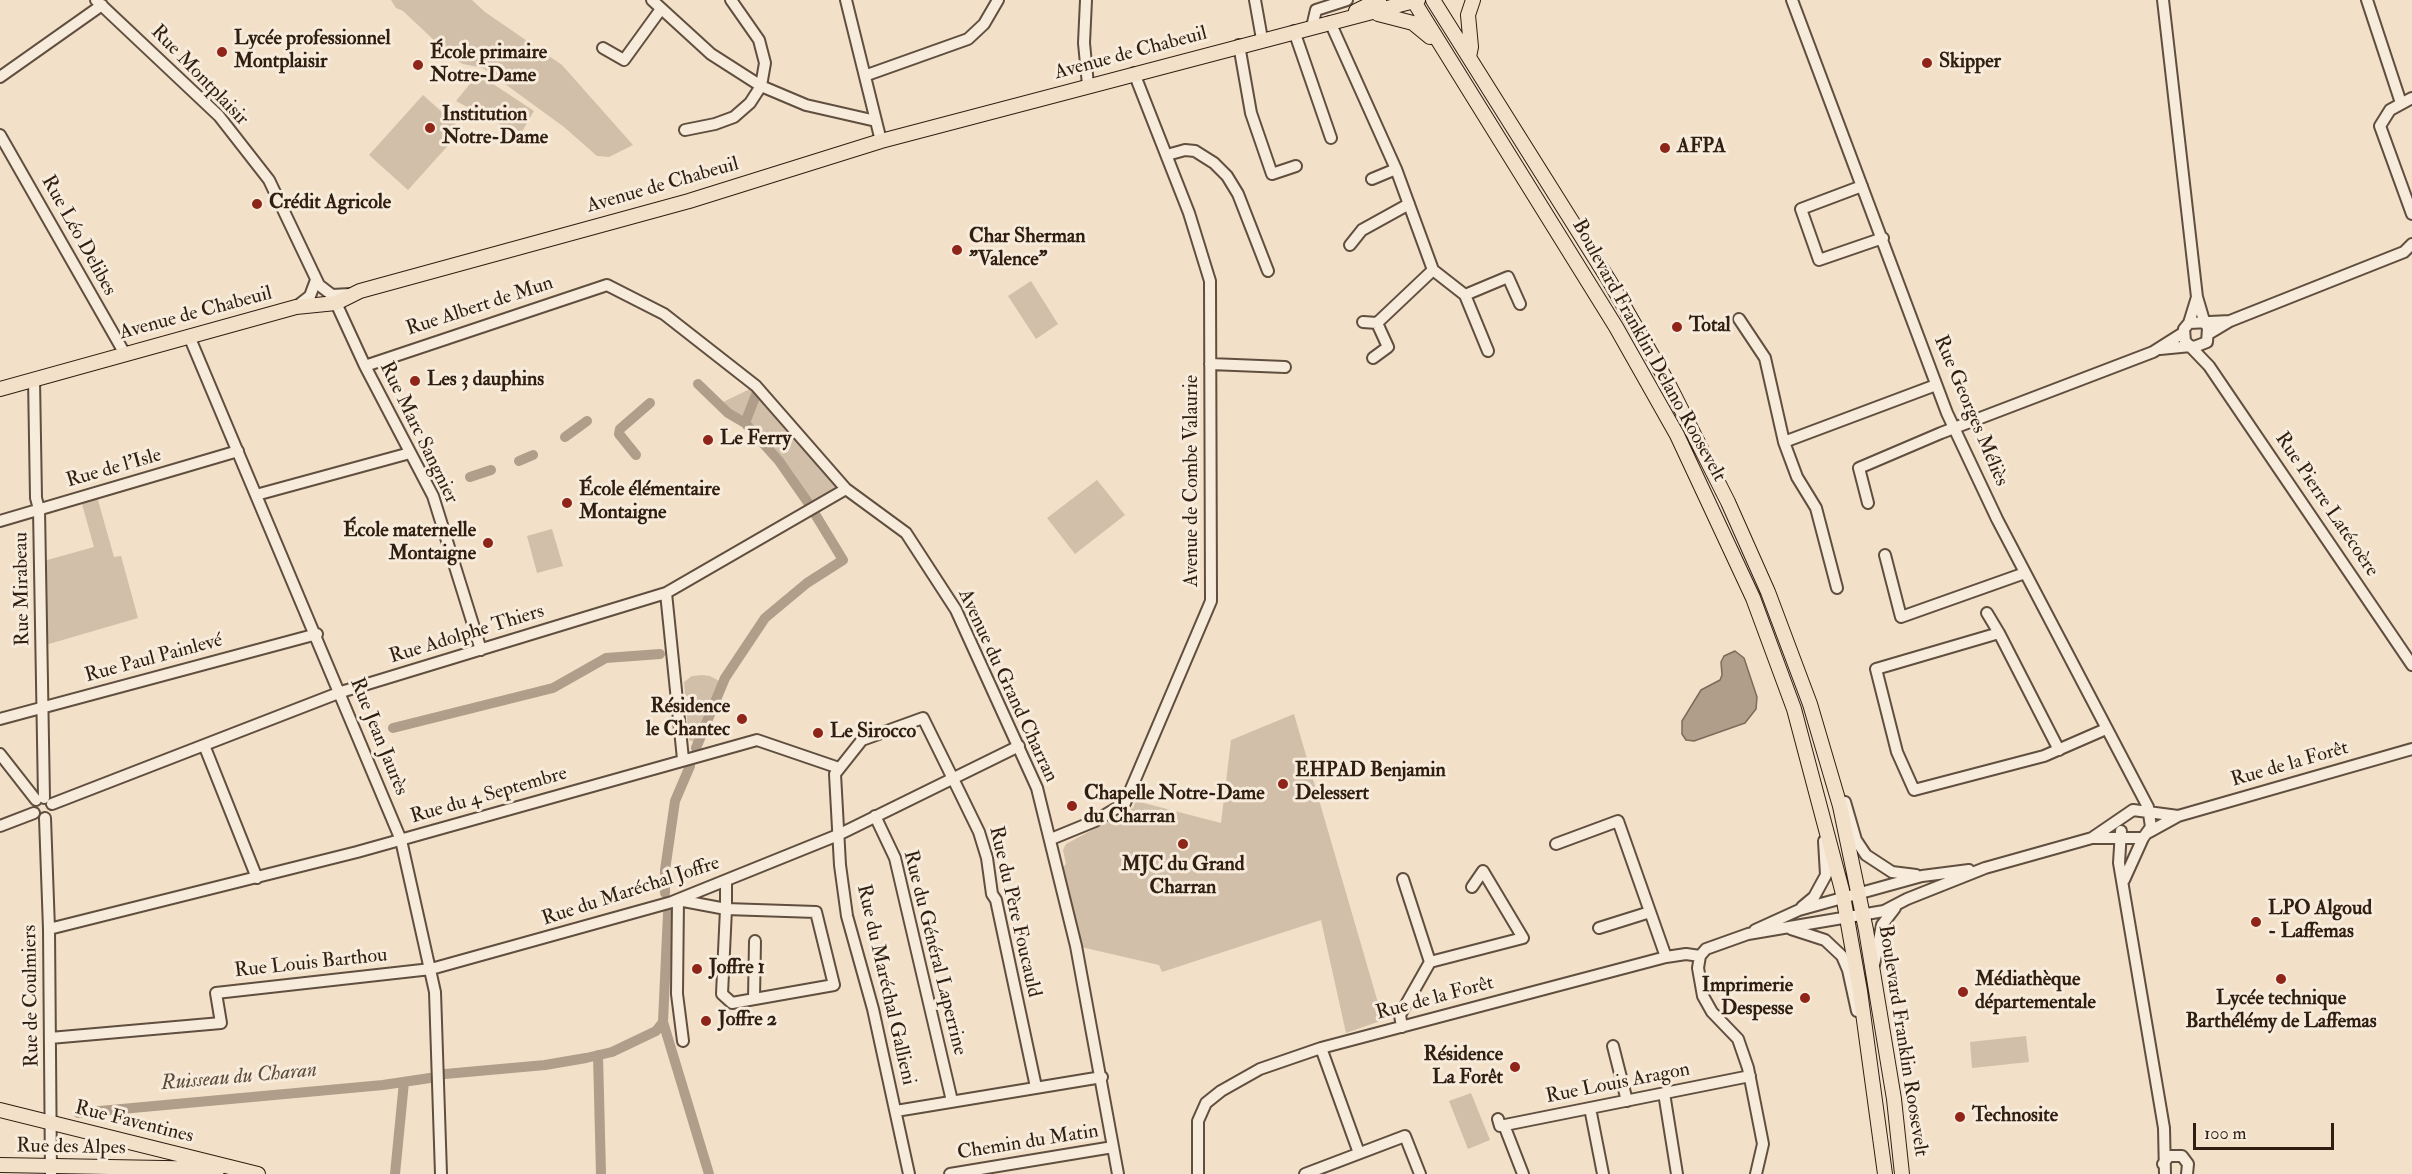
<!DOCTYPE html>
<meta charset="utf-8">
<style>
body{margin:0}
#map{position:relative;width:2412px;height:1174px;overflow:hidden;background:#f2e0c8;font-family:"IM FELL Double Pica",serif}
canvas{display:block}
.scale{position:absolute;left:2193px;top:1123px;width:141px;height:27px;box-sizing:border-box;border:3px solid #2f1e11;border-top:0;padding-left:8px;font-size:18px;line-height:21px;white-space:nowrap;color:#2f1e11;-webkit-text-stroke:4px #f7ebdb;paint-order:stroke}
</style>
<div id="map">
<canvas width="2412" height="1174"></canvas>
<div class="scale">100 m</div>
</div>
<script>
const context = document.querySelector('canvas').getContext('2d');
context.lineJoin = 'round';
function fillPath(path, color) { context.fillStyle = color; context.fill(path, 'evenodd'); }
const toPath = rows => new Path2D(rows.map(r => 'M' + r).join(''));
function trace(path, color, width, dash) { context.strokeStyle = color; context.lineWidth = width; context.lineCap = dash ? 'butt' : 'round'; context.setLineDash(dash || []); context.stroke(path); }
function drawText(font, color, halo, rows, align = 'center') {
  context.font = font + ' "IM FELL Double Pica",serif'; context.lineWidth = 6; context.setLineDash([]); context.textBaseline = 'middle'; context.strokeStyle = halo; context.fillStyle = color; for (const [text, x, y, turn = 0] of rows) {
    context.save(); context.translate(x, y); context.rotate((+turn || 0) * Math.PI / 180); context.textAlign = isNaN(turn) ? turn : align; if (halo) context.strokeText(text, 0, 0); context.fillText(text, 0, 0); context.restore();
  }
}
fillPath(toPath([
 [391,0,472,0,485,12,562,65,633,145,609,157,597,156,564,127,483,68,463,64,454,59,403,11,396,8],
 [478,74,534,111,520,135,456,101],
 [423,95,462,130,408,190,369,155],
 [1031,281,1058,324,1036,339,1008,296],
 [756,386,846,489,815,508,809,504,779,461,745,423,719,404],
 [1097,480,1125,515,1075,554,1047,518],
 [96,493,114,557,121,556,138,618,42,646,40,562,94,547,80,497],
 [552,529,563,566,537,573,527,536],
 [702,675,710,676,721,682,696,743,689,740,684,682,692,676],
 [1294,714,1383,1020,1346,1033,1321,920,1162,972,1159,965,1081,947,1063,867,1066,864,1063,850,1066,844,1133,808,1136,801,1221,823,1231,740],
 [2026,1036,2029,1062,1972,1068,1970,1042],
 [1471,1093,1490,1140,1468,1149,1449,1101]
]), '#d1bfa9');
const water = toPath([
 [1735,651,1744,658,1757,697,1756,709,1745,723,1694,741,1686,740,1682,734,1682,721,1701,690,1720,680,1722,675,1721,662,1724,656,1735,651]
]);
fillPath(water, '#b09e8a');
trace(water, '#7c6b5a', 1.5);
trace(toPath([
 [698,384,728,413,745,423,779,461,809,504],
 [745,423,757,392],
 [565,437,587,421],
 [636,455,619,434,620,429,650,403],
 [519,461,533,455],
 [470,477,491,470],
 [393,728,553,688,606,658,660,654],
 [696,748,725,678,765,618,807,583,843,560,815,514],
 [665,893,665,870,675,801,690,766],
 [663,1022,709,1174],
 [598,1055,601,1174],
 [445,1074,545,1065,586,1058,612,1052,656,1031,663,1022,668,913],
 [78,1113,383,1085,430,1078],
 [395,1174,404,1082]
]), '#b09e8a', 10);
const minor = toPath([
 [96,0,219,116,269,180,319,285,332,295,350,294],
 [652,0,711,54,761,86,806,105,876,121],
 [846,0,881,141],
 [1086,0,1084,43,1088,85],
 [1255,0,1262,39],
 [1792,0,1947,413,1997,519,2148,807,2151,827,2143,838,2092,838],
 [2163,0,2197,297,2205,324],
 [2367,0,2401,103],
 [1330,22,1396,169,1433,270,1465,295,1488,351],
 [1312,27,1316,10,1347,0],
 [1294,31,1331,138],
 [1239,45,1251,113,1272,174,1296,166],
 [603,48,624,60,661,9],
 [867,75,968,39,984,24,998,0],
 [0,77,102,5],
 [2412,98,2390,110,2380,126,2412,214],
 [685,130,715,124,734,117,750,103,761,86,765,63,759,40,731,0],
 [0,135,125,354],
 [1167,155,1185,150,1195,151,1214,163,1227,176,1238,194,1268,271],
 [1372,179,1396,169],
 [1862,186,1801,209,1819,260,1883,238],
 [1350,245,1362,230,1409,204],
 [1465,295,1508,277,1520,304],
 [336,303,365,366,433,496,481,650],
 [296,307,310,296,316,280],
 [1739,319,1765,358,1784,442,1797,477,1816,508,1837,588],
 [2230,321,2189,323,2184,329,2185,341,2209,366,2412,665],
 [1363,322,1377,323],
 [2189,323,2197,297],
 [2210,333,2230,321,2404,252,2412,244],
 [189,336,401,840,435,992,441,1174],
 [2194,347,2207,342,2208,328],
 [2160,349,2191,346],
 [1373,358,1388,347,1377,323,1433,270],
 [1210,364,1285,367],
 [365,366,607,285,664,314,756,386,846,489,906,533,956,610,1037,788,1076,946,1118,1174],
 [34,379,36,498,39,509,44,798],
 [1784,442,1936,385],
 [256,495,410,453],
 [1868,503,1859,468,1941,433,2153,352,2183,333],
 [0,521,238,451],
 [1885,555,1901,617,2025,573],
 [666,593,683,759],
 [1987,613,1999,633],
 [0,719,317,634],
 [204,745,257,878],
 [2059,750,1999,633,1876,669,1897,752,1914,790,2044,756,2106,729],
 [0,754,36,800],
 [1845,802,1856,840,1866,855,1892,872,1916,875],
 [52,804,341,692,666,593,846,489],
 [875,816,895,858,952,1101],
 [45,818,49,929,51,1174],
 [0,826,34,813],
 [2121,831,2119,863,2164,1128,2165,1174],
 [2149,832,2178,816,2412,749],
 [1051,839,1095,821,1125,803,1211,601,1210,281,1189,213,1134,73],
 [1556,844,1618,821,1666,957],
 [1403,879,1430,962],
 [2124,880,2143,838],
 [1802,907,1814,897,1826,875,1824,841],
 [1599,928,1650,912],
 [49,929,357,852,757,740,839,768],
 [1791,929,1825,940,1842,956,1848,970,1857,1011],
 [1755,930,1799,910,1922,876,1969,870],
 [1430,962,1523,938,1483,871,1472,887],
 [1874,965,1882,925,1895,908],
 [754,999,755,941],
 [1402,1027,1400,1015,1430,962],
 [50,1038,221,1023,216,993,431,969,672,902,838,835,1019,746],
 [683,1041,677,994,678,900,726,909,816,912,834,985,732,1003,722,994,726,909,726,882],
 [1613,1046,1627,1101],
 [1321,1048,1359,1153],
 [1664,1093,1677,1174],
 [1590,1108,1603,1174],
 [896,1111,1102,1077],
 [1498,1119,1500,1126,1750,1076],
 [1504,1125,1523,1174],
 [2163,1164,2169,1156,2182,1156,2188,1164,2187,1174],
 [909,1174,873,1009,847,916,840,865,835,774,862,740,923,718,960,793,979,832,987,858,992,894,996,900,1036,1087],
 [950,1174,1113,1147],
 [1198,1174,1198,1121,1206,1103,1221,1091,1260,1069,1321,1048,1666,957,1686,954,1700,956],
 [1305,1174,1405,1136,1420,1174],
 [1756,1174,1763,1144,1748,1068,1738,1039,1712,1012,1703,996,1698,968,1700,956,1706,949,1748,934,1884,911,1907,899,1985,868,2092,838,2133,810,2178,816]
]);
const major = toPath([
 [1413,0,1616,327,1677,435,1753,598,1794,709,1842,890,1860,991,1885,1174],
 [1433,0,1610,282,1668,383,1728,502,1768,592,1810,704,1840,806,1866,930,1894,1099,1902,1174],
 [1356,11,1379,0],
 [1378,14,1413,23,1430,37],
 [1469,57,1471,47,1468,15,1473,0],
 [0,389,296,307,336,303,360,291,689,201,881,141,1418,0],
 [0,1110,258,1174],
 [0,1165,218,1169]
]);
trace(minor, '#604e3f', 14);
trace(major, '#2f1e11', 16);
trace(minor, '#f7ebdb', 10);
trace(major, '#f2e0c8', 14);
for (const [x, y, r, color] of [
 [222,52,6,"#8f2418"],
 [1927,63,6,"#8f2418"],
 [418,65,6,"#8f2418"],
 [430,128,6,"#8f2418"],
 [1665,148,6,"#8f2418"],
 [257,204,6,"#8f2418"],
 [957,250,6,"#8f2418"],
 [1677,327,6,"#8f2418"],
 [415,381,6,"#8f2418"],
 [708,440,6,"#8f2418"],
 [567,503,6,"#8f2418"],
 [488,543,6,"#8f2418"],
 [742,719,6,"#8f2418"],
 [818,733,6,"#8f2418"],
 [1283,784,6,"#8f2418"],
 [1072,806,6,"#8f2418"],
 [1183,844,6,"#8f2418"],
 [2256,922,6,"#8f2418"],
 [697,969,6,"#8f2418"],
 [2281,979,6,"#8f2418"],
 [1963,992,6,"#8f2418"],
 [1805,998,6,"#8f2418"],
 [706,1021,6,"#8f2418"],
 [1515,1067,6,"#8f2418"],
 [1960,1117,6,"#8f2418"]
]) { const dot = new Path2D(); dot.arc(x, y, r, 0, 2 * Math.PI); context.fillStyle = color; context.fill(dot); trace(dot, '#f7ebdb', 2); }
drawText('bold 20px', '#2f1e11', '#f7ebdb', [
 ["Lycée professionnel",234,40],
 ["Montplaisir",234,63],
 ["École primaire",430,54],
 ["Notre-Dame",430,77],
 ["Skipper",1939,63],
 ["Institution",442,116],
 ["Notre-Dame",442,139],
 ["AFPA",1677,148],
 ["Crédit Agricole",269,204],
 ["Char Sherman",969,238],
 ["\"Valence\"",969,261],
 ["Total",1689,327],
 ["Les 3 dauphins",427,381],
 ["Le Ferry",720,440],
 ["École élémentaire",579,491],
 ["Montaigne",579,514],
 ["École maternelle",476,532,"right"],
 ["Montaigne",476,555,"right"],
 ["Résidence",730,708,"right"],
 ["le Chantec",730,731,"right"],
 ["Le Sirocco",830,733],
 ["EHPAD Benjamin",1295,772],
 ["Delessert",1295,795],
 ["Chapelle Notre-Dame",1084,795],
 ["du Charran",1084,818],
 ["MJC du Grand",1183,866,"center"],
 ["Charran",1183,889,"center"],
 ["LPO Algoud",2268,910],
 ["- Laffemas",2268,933],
 ["Joffre 1",709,969],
 ["Médiathèque",1975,981],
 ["départementale",1975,1004],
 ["Imprimerie",1793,987,"right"],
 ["Despesse",1793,1010,"right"],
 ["Lycée technique",2281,1000,"center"],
 ["Barthélémy de Laffemas",2281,1023,"center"],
 ["Joffre 2",718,1021],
 ["Résidence",1503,1056,"right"],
 ["La Forêt",1503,1079,"right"],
 ["Technosite",1972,1117]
], 'left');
drawText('20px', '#2f1e11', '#f7ebdb', [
 ["Avenue de Chabeuil",1131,54,-15],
 ["Rue Montplaisir",199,76,46],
 ["Avenue de Chabeuil",663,186,-16],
 ["Rue Léo Delibes",78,236,61],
 ["Rue Albert de Mun",480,307,-18],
 ["Avenue de Chabeuil",196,314,-15],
 ["Boulevard Franklin Delano Roosevelt",1648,351,61],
 ["Rue Georges Méliès",1970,411,67],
 ["Rue Marc Sangnier",418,433,64],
 ["Rue de l'Isle",114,469,-16],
 ["Avenue de Combe Valaurie",1193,481,-90],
 ["Rue Pierre Latécoère",2326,505,56],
 ["Rue Mirabeau",23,589,-91],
 ["Rue Adolphe Thiers",467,635,-17],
 ["Rue Paul Painlevé",154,659,-15],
 ["Avenue du Grand Charran",1007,686,65],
 ["Rue Jean Jaurès",378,737,68],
 ["Rue de la Forêt",2290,765,-16],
 ["Rue du 4 Septembre",489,796,-16],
 ["Rue du Maréchal Joffre",631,892,-18],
 ["Rue du Père Foucauld",1014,912,77],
 ["Rue du Général Laperrine",934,953,76],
 ["Rue Louis Barthou",311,964,-6],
 ["Rue du Maréchal Gallieni",885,985,77],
 ["Rue de Coulmiers",32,996,-91],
 ["Rue de la Forêt",1435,999,-15],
 ["Boulevard Franklin Roosevelt",1902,1041,81],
 ["Rue Louis Aragon",1618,1084,-11],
 ["Rue Faventines",134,1123,14],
 ["Chemin du Matin",1028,1143,-9],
 ["Rue des Alpes",71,1148,1]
]);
drawText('italic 21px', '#5c4b3b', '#f7ebdb', [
 ["Ruisseau du Charan",239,1078,-5]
]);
</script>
